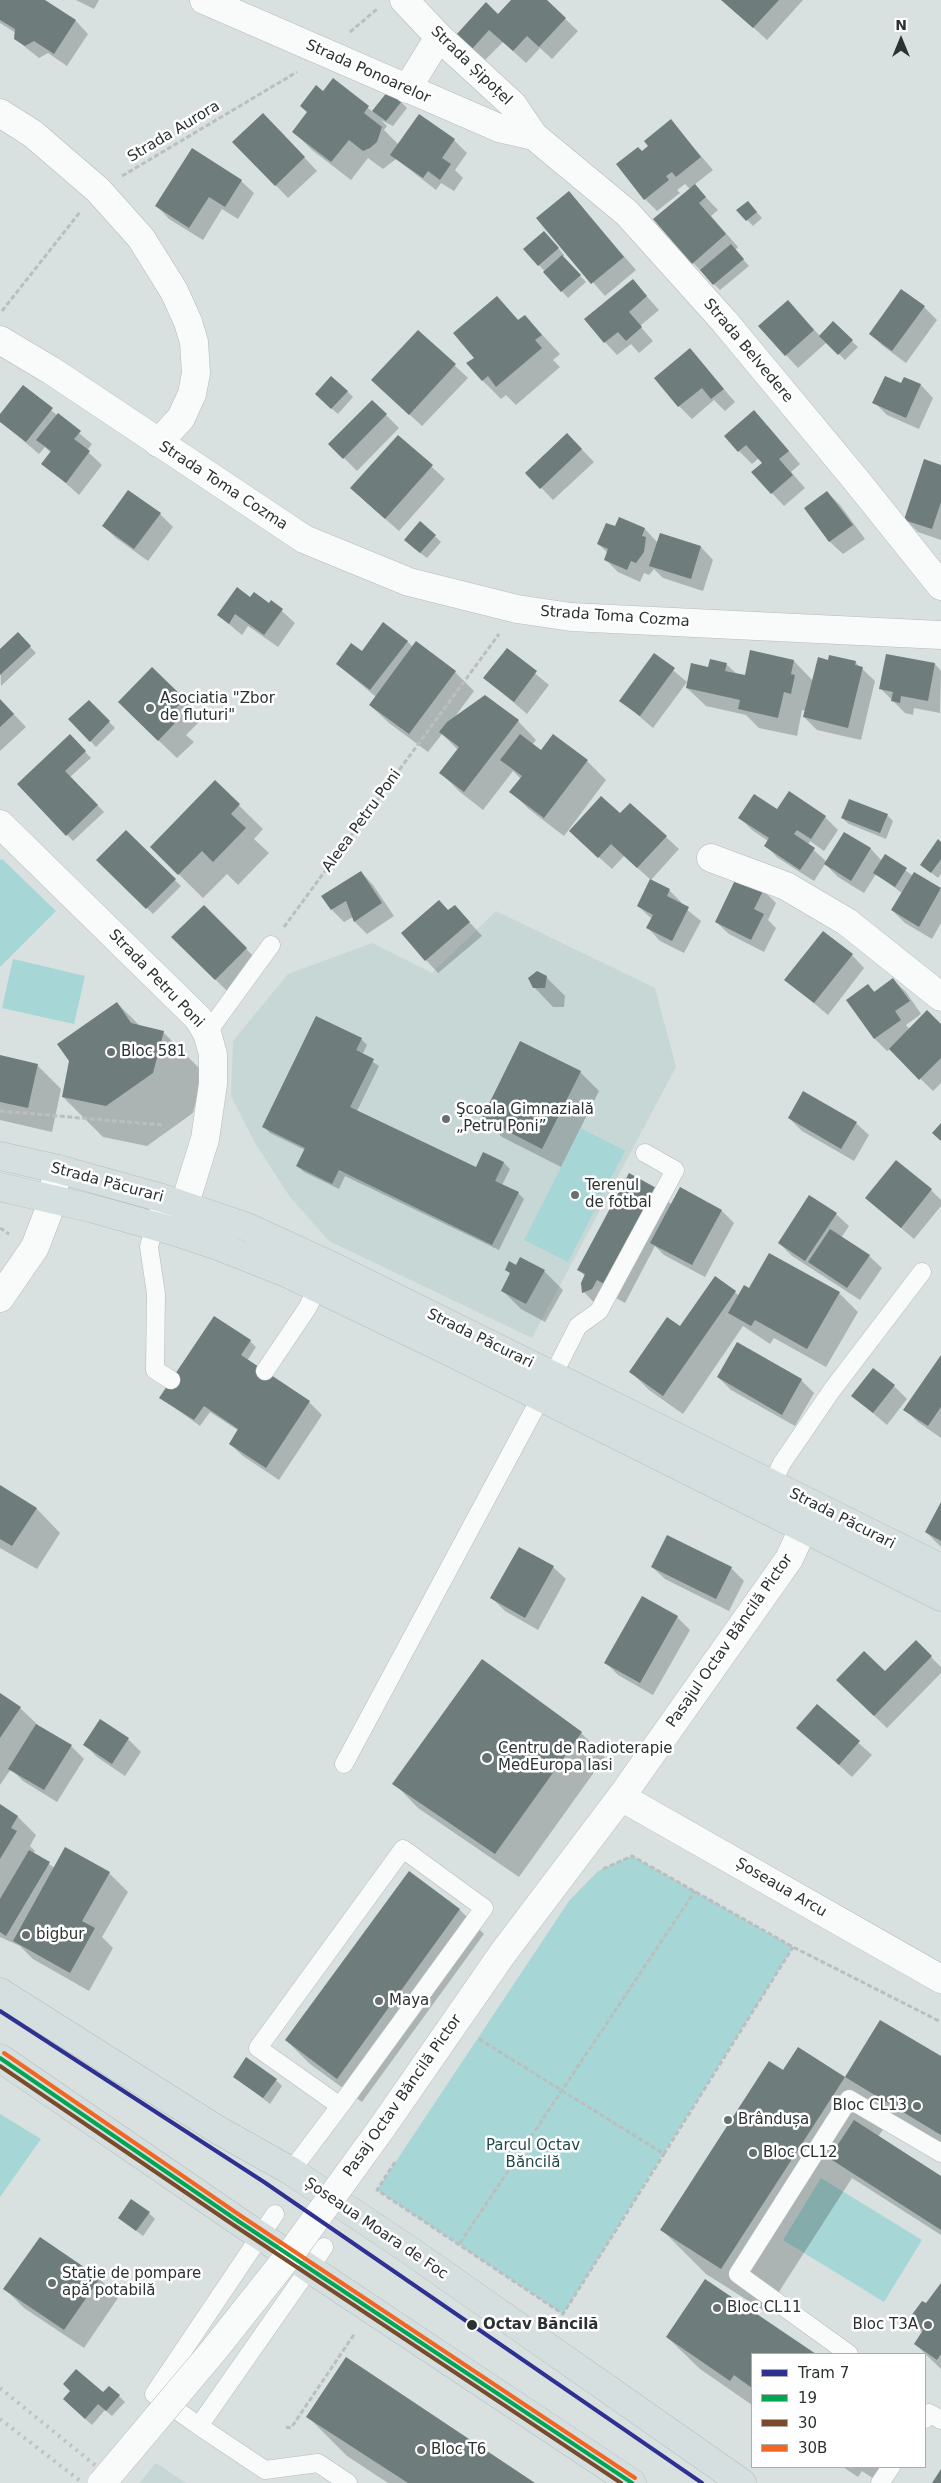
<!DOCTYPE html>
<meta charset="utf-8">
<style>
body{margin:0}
#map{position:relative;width:941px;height:2483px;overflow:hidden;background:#d8e0e0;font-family:"DejaVu Sans",sans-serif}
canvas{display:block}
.legend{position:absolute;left:751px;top:2353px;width:175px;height:115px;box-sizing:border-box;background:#fff;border:1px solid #abadad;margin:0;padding:6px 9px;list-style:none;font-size:15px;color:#2c3232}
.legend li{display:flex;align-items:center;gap:10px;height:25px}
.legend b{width:25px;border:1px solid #abadad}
.north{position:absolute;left:876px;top:15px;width:50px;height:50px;-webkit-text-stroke:4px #fff;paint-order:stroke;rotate:0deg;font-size:14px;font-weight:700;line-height:20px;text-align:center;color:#2c3232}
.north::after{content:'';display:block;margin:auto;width:18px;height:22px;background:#2c3232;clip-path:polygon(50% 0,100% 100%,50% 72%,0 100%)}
</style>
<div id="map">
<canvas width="941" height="2483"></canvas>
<ul class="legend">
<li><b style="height:6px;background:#2e3092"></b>Tram 7</li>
<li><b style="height:6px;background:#00a651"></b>19</li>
<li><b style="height:6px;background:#7a4b2a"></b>30</li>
<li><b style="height:6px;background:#f26522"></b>30B</li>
</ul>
<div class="north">N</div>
</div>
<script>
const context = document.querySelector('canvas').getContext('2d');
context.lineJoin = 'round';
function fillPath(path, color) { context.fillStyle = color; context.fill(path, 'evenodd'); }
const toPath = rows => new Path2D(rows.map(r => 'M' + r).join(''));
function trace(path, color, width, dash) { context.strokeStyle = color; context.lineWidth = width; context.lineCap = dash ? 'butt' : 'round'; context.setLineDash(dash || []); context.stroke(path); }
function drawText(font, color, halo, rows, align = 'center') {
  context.font = font + ' "DejaVu Sans",sans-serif'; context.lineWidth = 5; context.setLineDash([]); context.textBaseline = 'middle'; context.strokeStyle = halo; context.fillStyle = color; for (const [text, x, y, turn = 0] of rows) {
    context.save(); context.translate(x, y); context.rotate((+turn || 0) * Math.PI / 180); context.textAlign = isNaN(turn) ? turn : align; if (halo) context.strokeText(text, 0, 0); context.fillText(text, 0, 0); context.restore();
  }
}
fillPath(toPath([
 [496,911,655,988,676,1067,532,1338,329,1241,290,1197,255,1143,231,1096,233,1041,288,974,372,943,432,973],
 [156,2463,186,2483,139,2483]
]), '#c6d7d6');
fillPath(toPath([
 [2,859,56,911,0,967,0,860],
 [13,959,85,976,74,1024,2,1008],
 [581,1128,625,1151,568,1262,524,1240],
 [632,1856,793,1947,563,2314,377,2190,569,1901,598,1871],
 [0,2114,41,2139,0,2197],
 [821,2178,922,2240,884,2302,783,2240]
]), '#a6d7d6');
fillPath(toPath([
 [0,0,43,0,76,21,88,34,67,66,48,53,39,58,15,39,16,33,0,23],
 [76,0,99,0,94,9],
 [513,0,545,0,578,31,552,59,540,48,526,63,503,42,485,60,471,47],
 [723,0,803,0,767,40],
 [333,80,373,112,388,92,401,102,407,108,393,126,381,120,387,126,384,130,399,145,454,140,467,153,455,170,463,178,454,191,441,183,436,190,396,159,383,169,368,158,351,180,312,150,294,132],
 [671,121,713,170,694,185,718,210,711,216,738,247,735,250,749,266,720,290,693,263,690,189,685,184,677,190,680,193,657,211,645,199,642,153,650,147],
 [276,127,317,171,288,198,234,142],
 [241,181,254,193,238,219,222,209,203,240,169,219,157,206],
 [569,193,636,270,605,296,538,219],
 [748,202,762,218,753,226,738,210],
 [550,239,564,255,562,257,586,282,568,298,525,249],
 [633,281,659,310,640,326,653,341,639,353,631,344,617,355,605,342],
 [497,298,519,321,525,316,560,354,553,360,560,367,516,405,506,395,501,399,483,381,476,358],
 [924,307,937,320,906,363,883,346,870,334],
 [800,314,820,336,833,323,858,347,845,360,827,342,798,368,786,355],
 [418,331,468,378,422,426,385,392],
 [690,350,735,402,725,411,714,400,692,419,679,406],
 [905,378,921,385,933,398,919,429,887,415,874,402,902,385],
 [23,387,92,444,87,451,102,465,79,495,43,463,51,453,45,447,39,454,0,421,0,416],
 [347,391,353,397,338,414,322,400],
 [372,401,399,428,357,471,330,444],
 [767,425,800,464,791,472,805,488,784,506,772,493,763,463,759,458,752,464,739,451],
 [567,434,594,462,553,500,527,473],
 [398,436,445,479,399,531,365,501],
 [941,466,941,540,918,532,905,519],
 [827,492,840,505,865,539,843,554,830,542,806,508],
 [160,514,173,527,148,561,116,538,103,526],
 [619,519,645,529,658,543,701,547,713,560,703,591,663,578,654,569,649,575,644,573,640,582,618,572,605,559,608,553,598,544,616,528],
 [435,536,441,542,427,558,411,546],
 [250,599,270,605,272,602,295,623,278,647,248,626,242,635,218,615],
 [18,634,36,653,1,686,0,651],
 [407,641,413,647,416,643,455,672,474,691,454,718,518,721,536,740,532,745,541,752,553,736,587,761,606,780,564,836,530,810,511,792,521,779,513,771,483,810,460,792,441,773,458,750,442,734,428,752,389,723,370,705,376,697,337,664,362,653],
 [507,650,549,685,527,714,485,678],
 [655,655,687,682,653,728,621,701],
 [794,661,813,681,829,661,855,662,875,681,861,740,817,730,804,717,806,711,802,710,797,736,759,728,746,715,706,706,687,688,709,668,726,664,737,674,746,676],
 [935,664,941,671,940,713,914,708,913,715,905,713,881,689],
 [184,699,203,718,186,735,194,742,177,758,138,721],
 [0,700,26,727,0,751],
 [89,701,115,728,96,747,70,719],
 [70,736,91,758,70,777,104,812,73,841,19,784],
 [215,782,263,829,254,839,269,853,238,885,227,874,203,898,151,847],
 [790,793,825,817,838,830,824,851,810,841,808,845,827,862,845,833,871,849,882,861,886,856,913,876,914,874,941,890,941,923,932,939,905,923,892,910,902,893,876,874,864,893,838,877,825,864,814,881,778,858,765,845,768,841,752,830,739,817,778,811],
 [620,815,666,837,679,849,651,880,624,856,612,869,583,843],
 [887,815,893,821,886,839,849,824,842,818],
 [126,832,181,886,153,914,98,860],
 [941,843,941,874,938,878,922,865],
 [361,872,373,885,394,916,367,934,355,922,353,917,344,922,332,910],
 [669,890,682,903,681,905,701,921,684,953,660,941,648,928,652,919,638,906],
 [763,890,776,903,768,920,776,928,764,952,729,934,716,922],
 [204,906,259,962,228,992,173,937],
 [455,906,482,936,438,973,426,960],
 [852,955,864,968,828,1015,786,980],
 [546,977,565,996,564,1007,553,1007,534,987],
 [893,980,906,992,921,1014,906,1025,910,1030,941,1026,941,1083,933,1091,890,1049,887,1051,875,1039,847,1000,868,985,875,992],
 [117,1003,140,1026,163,1032,203,1072,193,1113,147,1146,103,1137,63,1097],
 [361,1039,367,1045,362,1055,379,1066,357,1111,476,1169,484,1154,504,1163,510,1169,502,1185,518,1193,524,1199,499,1250,345,1176,339,1189,304,1172,297,1166,305,1150,270,1133,264,1127],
 [0,1057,37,1065,61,1089,52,1132,0,1120],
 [580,1072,599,1091,561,1167,502,1137,483,1118],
 [789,1118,856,1123,869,1135,854,1161,802,1131],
 [657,1190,672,1205,722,1211,734,1223,705,1277,664,1255,655,1246,625,1303,616,1298,611,1308,602,1311,584,1292,586,1277,578,1269],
 [931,1190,941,1200,941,1206,914,1239,866,1198],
 [836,1214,849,1226,841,1238,869,1256,882,1268,860,1300,792,1256,779,1243],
 [521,1258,544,1271,563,1290,545,1322,521,1309,503,1291],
 [749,1290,839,1293,858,1312,826,1367,774,1338,770,1344,743,1326,683,1414,649,1390,630,1371,680,1328,735,1292,739,1296],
 [250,1341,256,1347,247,1361,309,1402,322,1415,279,1480,243,1456,230,1444,239,1431,210,1412,200,1426,161,1398],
 [941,1357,941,1438,918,1422,905,1410],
 [718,1377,801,1380,814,1393,795,1426,731,1390],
 [894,1386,907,1399,887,1425,853,1396],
 [0,1487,36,1508,60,1533,37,1569,0,1548],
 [941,1505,941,1547,926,1532],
 [553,1567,566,1579,538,1630,505,1611,492,1598],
 [652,1567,731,1568,744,1581,729,1611,665,1579],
 [643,1598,677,1617,690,1630,653,1695,618,1675,606,1663],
 [916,1642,941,1667,941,1673,887,1728,850,1693,886,1673],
 [0,1694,20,1708,39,1726,71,1746,84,1759,57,1802,23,1781,11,1769,0,1785],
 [817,1706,872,1755,852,1777,798,1728],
 [581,1733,605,1757,519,1877,418,1808,394,1783],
 [128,1739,141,1752,125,1776,97,1757,85,1745],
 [0,1806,18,1817,36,1835,30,1846,35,1851,33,1854,55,1868,109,1873,128,1892,102,1937,113,1948,89,1991,33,1959,20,1946,0,1937],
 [409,1873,460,1910,484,1934,362,2102,310,2064,286,2040],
 [881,2021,941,2057,941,2149,888,2122,878,2137,941,2177,941,2235,852,2178,766,2312,706,2274,662,2230,783,2072,798,2048,845,2078],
 [235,2077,276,2080,282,2086,270,2104],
 [149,2213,155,2219,143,2236,120,2218],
 [40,2238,100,2279,118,2298,84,2348,24,2308,5,2289],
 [706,2281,814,2354,752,2354,752,2405,700,2369,667,2337],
 [941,2285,941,2369,915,2344,923,2333,910,2320,927,2305],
 [119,2396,125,2402,112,2416,105,2410,92,2425,70,2405],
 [307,2416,533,2483,388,2483,347,2456],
 [843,2467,893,2467,880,2483,862,2471,858,2477]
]), '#0003');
fillPath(toPath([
 [0,0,45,0,76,20,54,54,34,41,25,46,14,39,15,29,0,20],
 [511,0,547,0,566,18,539,47,527,36,513,51,489,30,472,49,456,35,486,2,498,14],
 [721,0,779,0,753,28],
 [333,78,369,106,364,113,382,127,377,142,370,148,363,151,349,140,331,162,292,132,307,112,300,106,316,85,323,91],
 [388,91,402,101,386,121,372,111],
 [263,113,305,157,275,186,232,142],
 [419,114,455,139,442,158,451,164,440,180,428,171,423,178,390,155],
 [671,119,701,157,676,177,672,172,666,176,669,180,644,200,616,164,638,147,642,151,648,146,644,141],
 [192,148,242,180,225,207,209,197,189,228,155,206],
 [695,184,706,197,699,203,726,234,692,264,653,219],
 [569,191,624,257,591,284,536,218],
 [748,201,757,212,746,221,736,210],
 [544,231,559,248,538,266,523,249],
 [731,244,744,259,713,285,700,270],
 [562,255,581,275,561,292,543,272],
 [633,279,647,296,629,312,642,327,626,341,618,332,604,343,584,319],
 [901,289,925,306,892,351,869,334],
 [497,296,518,320,525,315,542,335,535,340,542,348,496,387,488,376,482,381,466,363,474,358,453,333],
 [788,300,814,330,785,356,758,326],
 [833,321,853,340,838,355,819,336],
 [418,330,456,364,409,415,371,380],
 [690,348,724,389,711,399,702,388,678,407,654,378],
 [331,376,348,391,331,409,315,394],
 [885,376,901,383,904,377,921,384,906,418,872,403],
 [23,385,53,408,26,442,0,422,0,414],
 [372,400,387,414,343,459,328,444],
 [754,410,789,451,779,459,793,475,771,494,751,472,762,463,746,445,738,452,724,436],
 [58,413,81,431,74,439,90,451,66,483,41,464,51,451,36,440],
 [567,433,582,449,540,489,525,473],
 [398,435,433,465,385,519,350,488],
 [924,459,941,465,941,502,932,529,904,520],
 [128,490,161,513,134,549,102,526],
 [827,491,853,525,829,542,804,508],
 [619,517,645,528,642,536,646,537,644,552,636,563,631,561,627,570,604,560,608,549,597,544,606,523,615,526],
 [420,521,436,535,420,553,404,540],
 [660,533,701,546,691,579,649,566],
 [237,587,250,597,254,592,269,603,271,600,283,609,264,635,235,614,229,624,217,615],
 [383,622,408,641,370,690,336,664,351,643,362,651],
 [18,632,31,646,0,675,0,649],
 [416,641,456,671,409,734,369,705],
 [507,648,537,671,514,702,483,678],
 [750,650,794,660,791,674,795,675,791,694,784,692,778,718,738,709,740,700,686,688,691,663,708,667,710,659,727,663,725,671,745,675],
 [654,653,675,668,640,716,619,701],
 [886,654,935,663,928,701,901,696,900,703,891,701,893,692,879,689],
 [829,655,856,661,855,665,863,667,848,728,803,717,818,657,828,660],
 [152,667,185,699,169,715,176,722,158,741,118,702],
 [485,695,519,720,464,792,439,773,459,747,439,732,447,722],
 [0,699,14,714,0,727],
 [89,700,110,721,90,742,68,719],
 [70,734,86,751,65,771,98,805,66,836,17,784],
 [520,734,541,750,553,734,588,760,544,818,509,792,522,776,500,760],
 [215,780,240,804,231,814,246,828,213,862,202,851,178,875,150,847],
 [789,791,826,816,811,839,797,830,794,834,815,848,800,870,764,846,769,838,738,818,754,794,777,809],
 [601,796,620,813,630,803,667,836,637,868,611,844,598,858,569,831],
 [849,799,888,814,880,833,841,818],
 [126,830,176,879,146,909,96,860],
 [844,832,871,848,851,881,824,864],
 [938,839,941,842,941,859,931,873,920,865],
 [885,854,907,868,895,887,873,873],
 [361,871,382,903,354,922,346,901,331,910,321,896],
 [914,872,941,888,919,927,891,910],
 [737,876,764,889,754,909,764,914,751,940,715,922],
 [650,879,670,889,667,896,689,907,672,941,646,928,653,915,637,906],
 [439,900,448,910,455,905,470,922,425,961,401,933],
 [204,905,247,948,215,980,171,937],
 [823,931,853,954,814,1003,784,980],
 [537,971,547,976,545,988,533,988,528,978],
 [893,978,910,1001,895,1011,901,1020,874,1039,846,1000,868,984,874,992],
 [117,1002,131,1023,164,1031,153,1073,106,1106,62,1097,69,1061,57,1044],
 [927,1010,941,1024,941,1058,919,1080,889,1049],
 [316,1016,362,1038,356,1050,374,1059,350,1107,476,1167,483,1152,504,1162,495,1181,519,1192,492,1245,339,1170,332,1184,296,1166,305,1148,262,1127],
 [520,1041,581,1071,542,1149,482,1118],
 [0,1055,38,1064,28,1108,0,1102],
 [803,1091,857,1122,841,1149,788,1118],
 [941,1123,941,1141,932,1133],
 [896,1160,932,1189,901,1228,865,1198],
 [629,1173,658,1189,606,1285,597,1280,592,1289,582,1293,581,1283,585,1274,577,1270],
 [680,1187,722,1210,692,1265,650,1243],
 [809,1195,837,1213,805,1261,778,1243],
 [830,1229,870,1255,847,1288,808,1262],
 [769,1253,840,1292,807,1349,755,1320,751,1326,728,1313,744,1285,749,1288],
 [520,1257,545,1270,526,1304,501,1291,510,1273,505,1270,509,1261,516,1265],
 [715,1276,736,1291,663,1396,629,1372,667,1317,680,1326],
 [214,1316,251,1340,241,1355,310,1401,266,1468,229,1444,238,1429,204,1406,194,1420,159,1398],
 [737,1342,802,1379,782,1415,717,1377],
 [941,1355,941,1407,928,1426,903,1410],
 [873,1368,895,1385,873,1413,851,1396],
 [0,1485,37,1508,12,1546,0,1539],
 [941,1502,941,1541,925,1532],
 [667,1535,732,1567,716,1599,651,1567],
 [519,1547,554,1566,525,1618,490,1598],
 [642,1596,678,1616,640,1683,604,1663],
 [916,1640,932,1656,874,1716,836,1680,864,1651,885,1671],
 [482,1659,582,1732,495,1854,392,1784],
 [0,1693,21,1707,0,1738],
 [817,1704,860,1741,839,1765,796,1728],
 [100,1719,129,1738,112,1764,83,1745],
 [36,1724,72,1745,44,1790,8,1769],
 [0,1804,18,1816,11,1828,17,1831,0,1859],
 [65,1847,110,1872,82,1921,95,1928,70,1973,13,1941],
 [29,1850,50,1862,6,1936,0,1932,0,1899],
 [409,1871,460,1909,337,2079,285,2040],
 [880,2020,941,2056,941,2135,845,2077],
 [798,2047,845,2077,721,2269,660,2230,769,2061,783,2070],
 [246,2057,277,2079,263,2098,233,2077],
 [854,2120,941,2176,941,2230,829,2158],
 [131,2199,150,2212,136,2231,118,2218],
 [40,2237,100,2278,64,2330,3,2289],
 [705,2279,816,2354,752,2354,752,2388,734,2375,730,2381,666,2337],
 [941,2283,941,2354,937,2360,914,2344,923,2330,908,2320,922,2301,926,2303],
 [346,2357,535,2483,408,2483,306,2417],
 [76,2369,103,2392,109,2386,120,2395,106,2411,98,2404,85,2419,63,2399,70,2391,63,2384],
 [941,2469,941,2483,932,2483]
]), '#6e7c7c');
const service = toPath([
 [207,1033,271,945],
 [162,1198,149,1247,156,1294,155,1370,171,1380],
 [265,1371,308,1307,317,1287],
 [553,1375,578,1326,599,1311,675,1170,645,1153],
 [772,1484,782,1463,832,1390,922,1272],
 [344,1764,541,1397],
 [291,2171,340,2106,484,1908,403,1849,258,2048,340,2106],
 [275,2214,154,2394,199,2426,324,2247],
 [849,2354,738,2274,849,2099,941,2153],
 [925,2419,929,2413,941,2420],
 [199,2426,265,2470,318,2463,348,2483],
 [880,2483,891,2467]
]);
const minor = toPath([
 [204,0,499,128,534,136],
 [404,0,439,37,513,105,534,136,627,213,724,321,856,480,941,586],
 [407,89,439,37],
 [0,824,198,1018,207,1033,213,1054,213,1084,205,1139,177,1229],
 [711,858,786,886,847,922,941,997]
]);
const tertiary = toPath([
 [0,113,33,134,98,190,141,238,174,291,188,322,194,342,196,373,192,394,181,418,158,443],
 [0,340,52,371,304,539,409,582,517,609,571,617,941,635],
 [0,1298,35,1247,48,1213,58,1169],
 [381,2129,503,1953,621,1797,941,1979]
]);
const secondary = toPath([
 [621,1797,789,1559,813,1507]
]);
const primary = toPath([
 [0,1156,58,1169,162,1198,247,1227,332,1266,941,1568],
 [0,1187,94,1209,176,1232,218,1246,286,1273,450,1352,941,1597],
 [0,1992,218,2130,291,2171,412,2252,742,2483],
 [0,2058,238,2221,632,2483]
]);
trace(service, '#b5bbbb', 19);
trace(minor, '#b5bbbb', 29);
trace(tertiary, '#b5bbbb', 29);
trace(secondary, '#b5bbbb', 29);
trace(primary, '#b7bcbc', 29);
trace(toPath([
 [350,32,377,9],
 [122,176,297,72],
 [2,311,80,212],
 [284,927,499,634],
 [0,1111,162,1125],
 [0,1228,9,1234],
 [603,1869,632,1856,793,1947,941,2022],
 [479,2039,664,2154,793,1947],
 [395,2162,377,2190,563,2314,664,2154],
 [460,2243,695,1891],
 [286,2427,291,2428,355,2333]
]), '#bcbebe', 3, [5, 2.5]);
trace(service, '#f9fafa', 18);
trace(minor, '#f9fafa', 28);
trace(tertiary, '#f9fafa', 28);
trace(secondary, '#f9fafa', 28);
trace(primary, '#d5dfdf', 28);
trace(toPath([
 [0,2388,117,2483],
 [0,2419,83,2483]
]), '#c0c2c2', 4, [2.5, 5]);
const tertiaryBridge = toPath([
 [102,2483,214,2350,294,2249,381,2129]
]);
trace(tertiaryBridge, '#b5bbbb', 29, []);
trace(tertiaryBridge, '#f9fafa', 28);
trace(toPath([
 [0,2058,238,2221,632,2483]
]), '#00a651', 4);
trace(toPath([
 [0,2066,235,2226,621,2483]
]), '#7a4b2a', 4);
trace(toPath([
 [4,2053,241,2216,635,2478]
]), '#f26522', 4);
trace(toPath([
 [0,2011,264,2182,702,2483]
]), '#2e3092', 4);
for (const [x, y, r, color] of [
 [150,708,5,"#686f6f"],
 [111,1052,5,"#686f6f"],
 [446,1119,5,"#686f6f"],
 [575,1195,5,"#686f6f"],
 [487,1758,6,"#686f6f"],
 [26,1935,5,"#686f6f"],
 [379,2001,5,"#686f6f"],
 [917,2106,5,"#686f6f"],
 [728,2120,5,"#686f6f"],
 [753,2153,5,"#686f6f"],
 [52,2283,5,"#686f6f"],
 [717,2308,5,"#686f6f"],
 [472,2325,6,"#2c3232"],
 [928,2325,5,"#686f6f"],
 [421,2450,5,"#686f6f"]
]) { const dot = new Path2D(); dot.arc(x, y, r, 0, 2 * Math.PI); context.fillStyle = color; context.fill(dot); trace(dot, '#fff', 2); }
drawText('15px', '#2c3232', '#fff', [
 ["Strada Șipoțel",471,66,44],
 ["Strada Ponoarelor",368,72,24],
 ["Strada Aurora",174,132,-31],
 ["Strada Belvedere",748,351,50],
 ["Strada Toma Cozma",223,486,33],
 ["Strada Toma Cozma",615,617,4],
 ["Aleea Petru Poni",362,821,-54],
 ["Strada Petru Poni",156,979,46],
 ["Strada Păcurari",107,1183,15],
 ["Strada Păcurari",480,1339,26],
 ["Strada Păcurari",842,1519,27],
 ["Pasajul Octav Băncilă Pictor",730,1641,-55],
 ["Șoseaua Arcu",781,1888,30],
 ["Pasaj Octav Băncilă Pictor",403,2096,-55],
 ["Șoseaua Moara de Foc",376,2229,34]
]);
drawText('15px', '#2c3232', '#fff', [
 ["Asociatia \"Zbor",160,699],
 ["de fluturi\"",160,716],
 ["Bloc 581",121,1052],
 ["Şcoala Gimnazială",456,1110],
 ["„Petru Poni”",456,1127],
 ["Terenul",585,1186],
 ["de fotbal",585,1203],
 ["Centru de Radioterapie",498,1749],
 ["MedEuropa Iasi",498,1766],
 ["bigbur",36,1935],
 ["Maya",389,2001],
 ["Bloc CL13",907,2106,"right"],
 ["Brândușa",738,2120],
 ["Bloc CL12",763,2153],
 ["Stație de pompare",62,2274],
 ["apă potabilă",62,2291],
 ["Bloc CL11",727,2308],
 ["Bloc T3A",918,2325,"right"],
 ["Bloc T6",431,2450]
], 'left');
drawText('15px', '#1f4948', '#fff', [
 ["Parcul Octav",533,2146],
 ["Băncilă",533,2163]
]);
drawText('bold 15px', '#2c3232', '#fff', [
 ["Octav Băncilă",483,2325]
], 'left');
</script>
